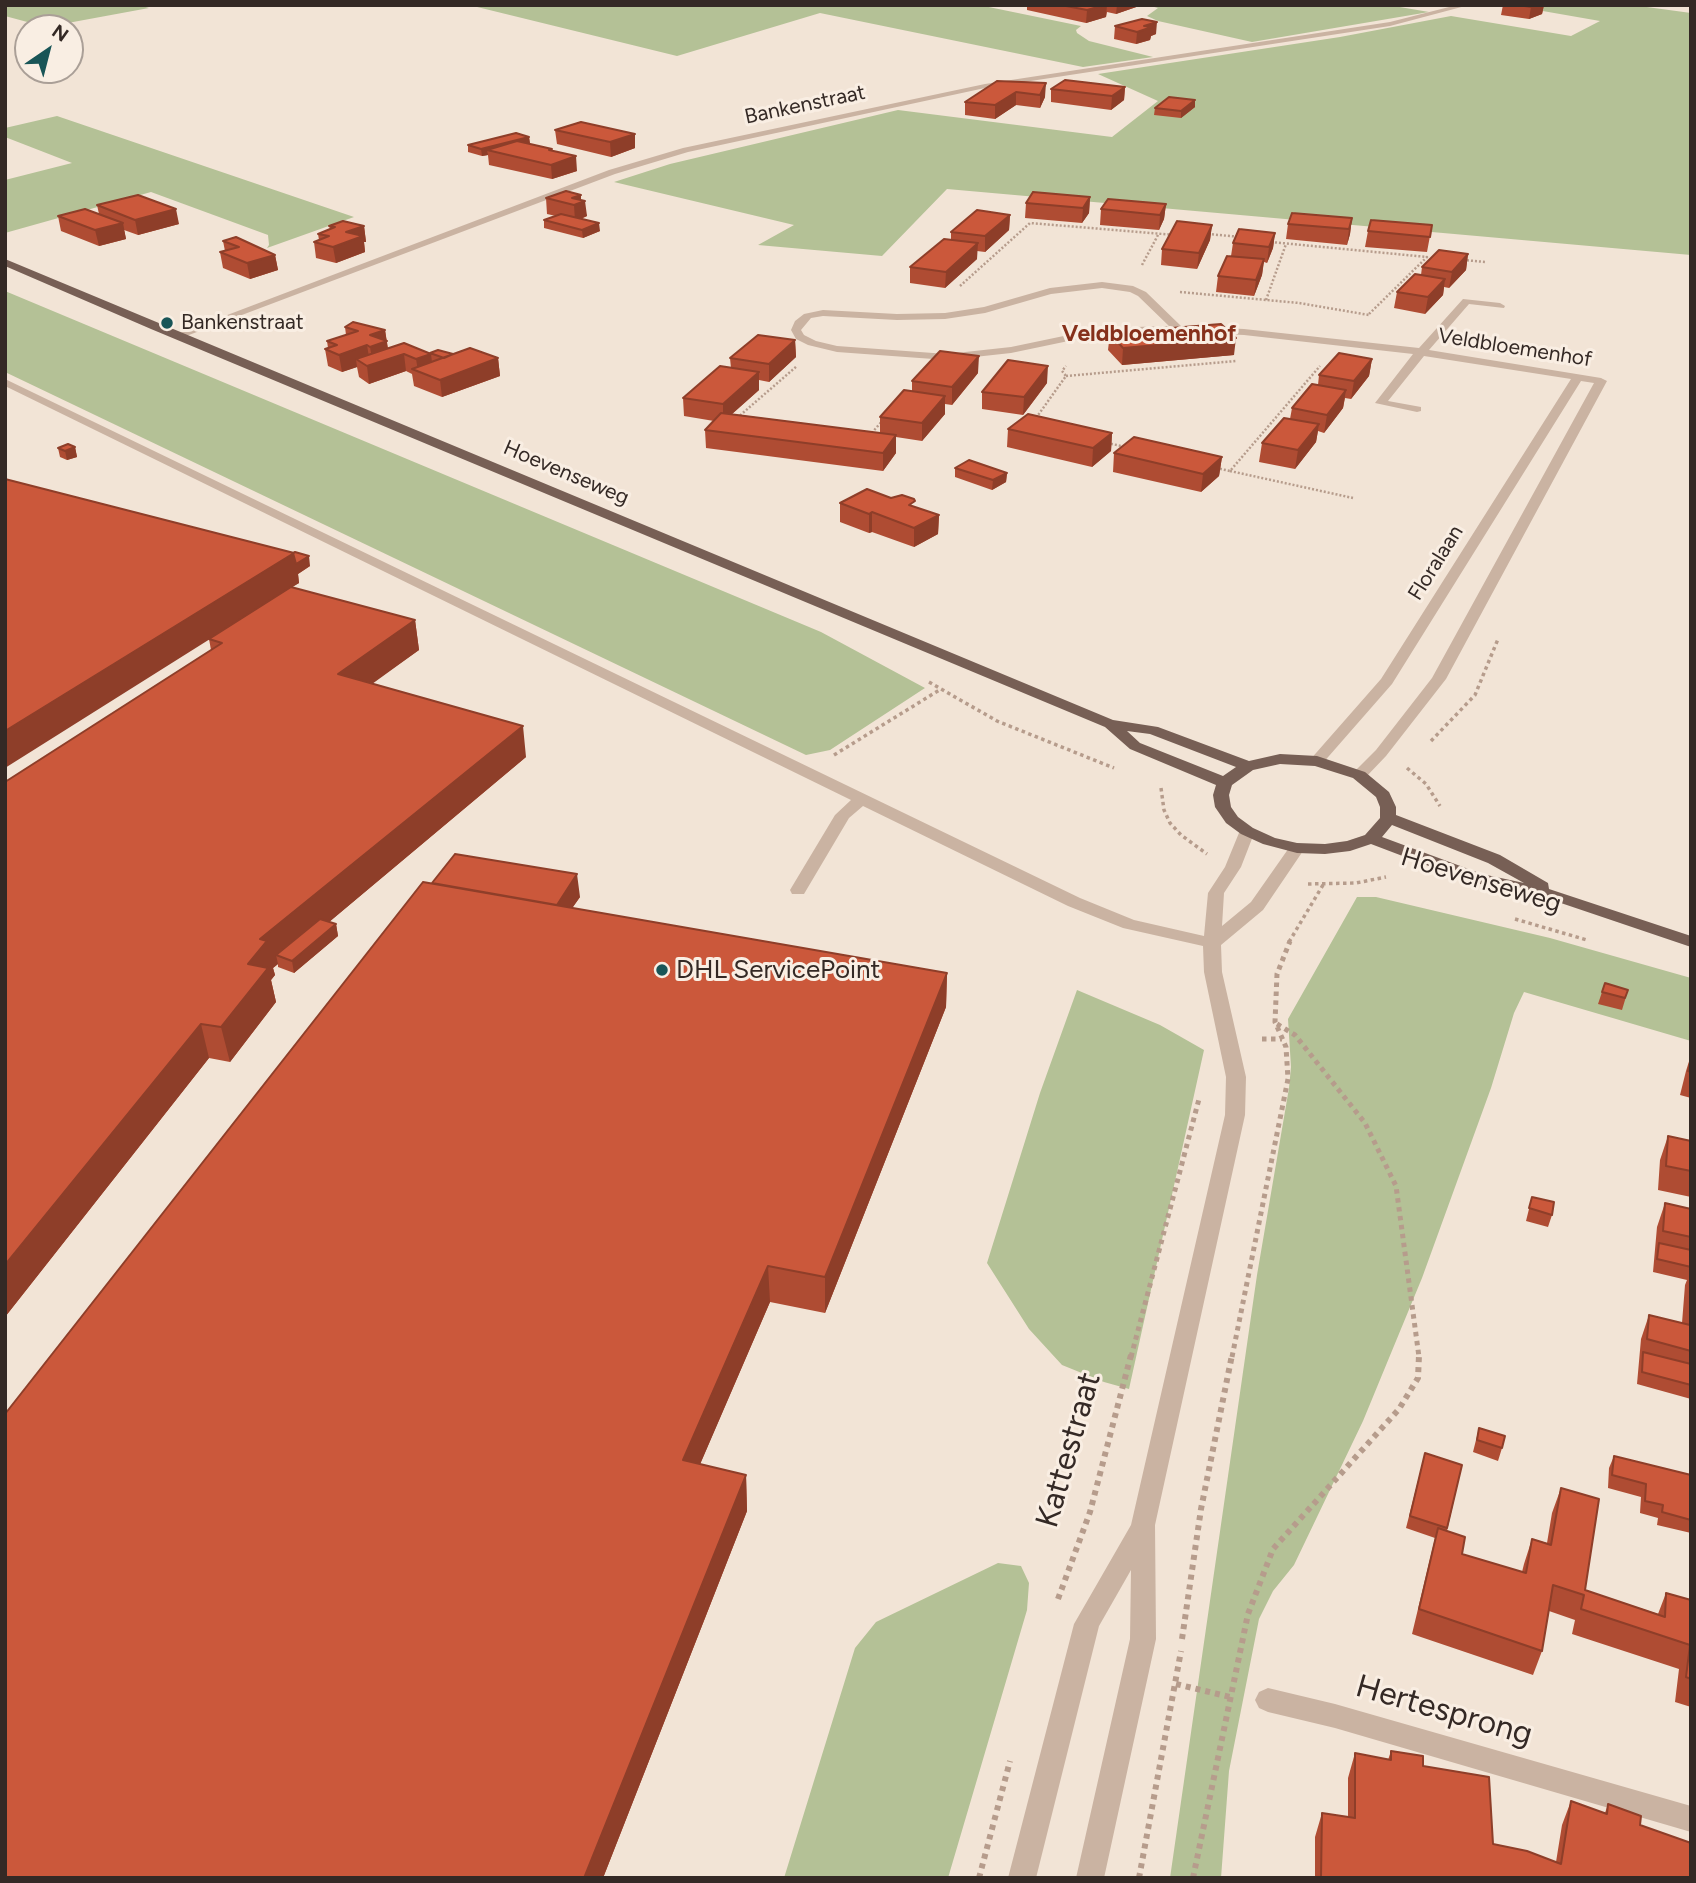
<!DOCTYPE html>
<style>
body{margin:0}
#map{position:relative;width:1696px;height:1883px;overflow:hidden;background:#f2e4d6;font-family:Figtree,sans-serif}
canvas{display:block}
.frame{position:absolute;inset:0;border:7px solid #342925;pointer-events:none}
.north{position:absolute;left:14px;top:14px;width:70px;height:70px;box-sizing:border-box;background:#f9eee3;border:2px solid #aa9f97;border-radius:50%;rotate:35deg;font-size:19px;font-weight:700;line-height:28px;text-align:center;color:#342925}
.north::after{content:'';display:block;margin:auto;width:24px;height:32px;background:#195557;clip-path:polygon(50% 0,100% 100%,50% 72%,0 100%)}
</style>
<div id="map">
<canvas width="1696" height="1883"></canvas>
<div class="frame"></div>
<div class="north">N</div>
</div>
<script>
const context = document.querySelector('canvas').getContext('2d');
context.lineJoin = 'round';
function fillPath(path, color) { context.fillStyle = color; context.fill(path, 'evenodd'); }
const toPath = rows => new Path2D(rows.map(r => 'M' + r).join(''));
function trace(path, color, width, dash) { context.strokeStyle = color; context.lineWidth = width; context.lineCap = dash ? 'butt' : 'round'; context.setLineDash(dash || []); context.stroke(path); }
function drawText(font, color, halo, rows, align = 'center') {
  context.font = font + ' Figtree,sans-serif'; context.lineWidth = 6; context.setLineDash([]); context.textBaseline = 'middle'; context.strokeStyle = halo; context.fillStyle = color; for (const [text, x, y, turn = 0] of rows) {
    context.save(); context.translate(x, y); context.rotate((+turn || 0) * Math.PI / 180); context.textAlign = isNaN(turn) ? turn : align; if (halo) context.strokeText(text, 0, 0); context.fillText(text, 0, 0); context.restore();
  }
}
fillPath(toPath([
 [5,5,139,5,149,8,46,27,5,16],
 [469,5,979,5,1081,26,1076,30,1077,33,1089,41,1153,57,1083,67,820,13,677,56],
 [1147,5,1388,5,1429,12,1252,42,1158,21,1147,16,1158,8],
 [1548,5,1632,5,1691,13,1691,255,947,189,882,256,758,245,794,225,614,182,670,164,898,110,1112,137,1158,101,1098,74,1340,37,1451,16,1571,36,1600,21,1537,10],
 [57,116,354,217,267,248,269,245,268,235,151,192,5,233,5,180,72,163,5,137,5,128],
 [5,291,821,632,925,688,830,750,806,755,5,372],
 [1357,897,1376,897,1550,938,1691,978,1691,1041,1524,992,1514,1013,1491,1088,1422,1278,1363,1421,1294,1565,1273,1591,1259,1619,1229,1771,1221,1878,1170,1878,1257,1275,1289,1088,1291,1067,1288,1019],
 [1077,990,1160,1025,1204,1050,1129,1389,1104,1382,1062,1365,1029,1329,987,1263,1040,1093],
 [998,1563,1021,1566,1029,1583,1027,1610,948,1878,784,1878,855,1648,876,1622]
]), '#b4c196');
trace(toPath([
 [1208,234,1241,237],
 [1271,242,1427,257,1368,315],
 [1463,260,1486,262],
 [1142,265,1158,235],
 [960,286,1030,223,1175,235],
 [1180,292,1299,303,1369,315],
 [1266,300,1286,244],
 [1066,376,1236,361],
 [737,418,797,366],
 [1036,418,1066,376,1062,371,1066,366],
 [869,436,884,419],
 [1107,443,1126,447],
 [1216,468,1230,471,1320,366],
 [1230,471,1353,498]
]), '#b69c8c', 2.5, [2, 2]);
trace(toPath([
 [929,682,997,721,1114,768],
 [1431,741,1475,695,1498,639],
 [834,755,941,689],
 [1407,768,1426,784,1440,806],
 [1161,788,1164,810,1170,823,1181,835,1207,854],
 [1308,884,1356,883,1386,877],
 [1515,919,1587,940],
 [1289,942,1323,885]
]), '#b69c8c', 3.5, [3.5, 3.5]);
trace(toPath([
 [1277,1024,1295,1035,1365,1123,1396,1186,1419,1357],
 [1262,1039,1282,1039],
 [1131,1357,1199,1099],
 [1232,1357,1288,1079,1286,1047,1275,1022,1277,974,1290,941]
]), '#b69c8c', 5, [4.5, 4.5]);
trace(toPath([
 [1058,1599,1090,1512,1131,1355],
 [1182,1639,1201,1509,1232,1355],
 [1176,1684,1230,1697],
 [979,1878,1010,1761],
 [1139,1878,1181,1651],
 [1193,1878,1248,1614,1273,1549,1399,1409,1418,1378,1419,1355]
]), '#b69c8c', 6, [5, 5]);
fillPath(toPath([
 [1457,5,1469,5,1390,26,985,88,688,152,615,174,181,338,172,336,609,170,683,148,985,84,1390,22,1457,5],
 [1102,282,1133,286,1146,292,1181,326,1244,329,1419,348,1463,299,1500,303,1505,306,1504,308,1469,304,1429,350,1601,378,1607,381,1446,679,1386,756,1365,778,1359,780,1351,775,1376,750,1432,678,1594,383,1581,381,1392,684,1322,764,1317,766,1309,761,1381,679,1571,379,1424,356,1388,401,1421,407,1421,411,1417,412,1375,403,1413,354,1244,335,1178,332,1102,334,1011,353,947,360,837,352,808,345,796,339,791,330,795,321,804,314,823,310,897,314,945,313,984,307,1050,288,1102,282],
 [1102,288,1130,292,1138,296,1169,326,1102,328,1011,347,947,354,837,346,816,341,804,335,801,330,811,318,823,316,897,320,945,319,985,313,1051,294,1102,288],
 [5,379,1080,898,1134,920,1204,936,1208,893,1225,867,1241,828,1253,828,1255,831,1241,867,1224,893,1222,926,1251,902,1291,845,1303,845,1305,848,1263,910,1221,945,1222,972,1246,1077,1245,1115,1155,1525,1156,1639,1104,1878,1076,1878,1130,1639,1131,1570,1099,1626,1036,1878,1008,1878,1074,1624,1131,1525,1225,1115,1226,1077,1204,972,1203,946,1123,928,1068,906,863,806,849,818,804,894,792,894,790,890,835,815,851,800,5,386,5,379],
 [1268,1688,1335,1704,1691,1806,1691,1832,1335,1728,1268,1712,1259,1708,1255,1700,1259,1692,1268,1688]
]), '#cab3a2');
fillPath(toPath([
 [5,259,1113,720,1158,727,1249,761,1280,754,1317,756,1365,772,1389,792,1396,807,1396,815,1500,855,1548,883,1549,889,1691,936,1691,947,1552,900,1471,882,1371,844,1350,851,1325,854,1297,853,1263,844,1241,834,1226,823,1215,807,1213,795,1216,785,1130,749,1105,727,151,329,5,266,5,259],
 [1127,731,1150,734,1236,767,1223,776,1140,743,1127,731],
 [1280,764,1315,766,1353,778,1376,797,1380,807,1380,818,1365,835,1347,841,1325,844,1297,843,1275,838,1253,828,1238,817,1231,807,1229,795,1232,785,1253,770,1280,764],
 [1392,825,1488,863,1524,883,1482,874,1382,837,1392,825]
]), '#775f55');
fillPath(toPath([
 [1027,5,1142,5,1116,14,1107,12,1106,17,1086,23,1027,10],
 [1503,5,1544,5,1542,14,1529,19,1501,15],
 [1115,26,1156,34,1151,36,1150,40,1136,44,1114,39],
 [997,81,1045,97,1040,108,1016,105,995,119,965,115,965,102],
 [1125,87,1124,100,1111,110,1051,102,1051,89],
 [1195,100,1195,107,1181,118,1154,115,1155,108],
 [555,130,635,148,611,157,557,144],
 [529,137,530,144,552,151,577,171,552,179,489,165,488,155,482,156,468,152,468,145],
 [581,195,581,200,587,216,581,219,600,231,583,238,544,228,544,220,556,216,547,214,546,198],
 [1090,197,1089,213,1082,223,1025,218,1026,203],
 [1166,204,1164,219,1159,230,1100,225,1101,209],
 [97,205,179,224,138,235,124,230,126,239,99,246,61,231,58,216,99,214],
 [1010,215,1009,230,985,252,977,251,977,259,945,288,910,283,910,267,951,240,951,232],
 [1352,218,1350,234,1347,245,1286,239,1288,224],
 [1212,225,1210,240,1197,269,1161,265,1162,249],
 [1432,225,1427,252,1365,247,1368,231],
 [329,226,364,226,366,242,364,242,365,252,336,263,316,258,314,242,319,240,318,234,330,229],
 [1275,233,1273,248,1267,263,1264,262,1262,275,1254,296,1216,292,1218,276,1231,256,1233,243],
 [223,241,275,255,278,270,250,279,223,268,220,252,225,251],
 [1468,254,1466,270,1449,288,1444,287,1443,295,1425,314,1394,308,1397,292,1421,275,1422,267],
 [345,327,385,330,388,348,430,353,453,354,498,358,500,376,442,397,414,386,412,374,406,371,369,384,359,377,357,367,342,372,328,366,325,349,328,348,327,341,346,335],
 [1110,333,1234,355,1122,365,1108,350],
 [795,340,796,357,769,382,759,380,759,390,732,414,880,433,880,417,912,391,912,381,978,373,952,405,945,404,945,414,922,441,896,437,896,453,883,471,706,448,705,430,714,421,684,416,683,398,731,368,730,358],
 [1372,359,1369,376,1351,399,1345,398,1343,408,1324,433,1318,431,1316,442,1295,469,1259,462,1262,443,1290,419,1292,408,1318,385,1319,375],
 [1047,383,1023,415,982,409,982,392],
 [1008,429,1112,433,1111,451,1092,467,1007,447],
 [75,447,77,457,67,460,60,457,58,448],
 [1114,453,1222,457,1219,476,1201,492,1113,472],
 [955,468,1007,473,1006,482,992,490,955,477],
 [5,479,310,566,298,574,299,583,291,587,415,620,419,650,372,683,526,757,329,922,336,924,338,936,294,973,278,967,278,964,273,968,275,975,271,980,276,1002,230,1062,209,1058,5,1317,211,650,209,639,253,611],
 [840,503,915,507,939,515,938,534,914,547,872,532,869,533,840,522],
 [432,883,580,897,572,908,947,973,946,1007,825,1313,770,1302,700,1464,746,1475,747,1511,603,1878],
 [1628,990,1622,1010,1598,1004,1602,992],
 [1691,1055,1691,1098,1680,1095,1686,1071],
 [1668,1136,1691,1141,1691,1197,1658,1190,1660,1160],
 [1532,1197,1552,1215,1548,1227,1526,1221],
 [1665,1203,1691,1209,1691,1399,1637,1384,1641,1339,1649,1315,1682,1323,1685,1285,1687,1280,1653,1272,1657,1227],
 [1479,1428,1502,1448,1498,1461,1473,1452],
 [1425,1453,1462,1465,1447,1531,1462,1554,1522,1572,1524,1564,1532,1539,1547,1543,1552,1513,1561,1488,1585,1590,1658,1614,1666,1593,1691,1600,1691,1707,1675,1702,1679,1669,1572,1634,1575,1620,1549,1611,1542,1651,1533,1675,1412,1634,1435,1538,1406,1528],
 [1614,1456,1691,1475,1691,1533,1657,1525,1658,1518,1640,1513,1641,1497,1608,1488,1609,1468],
 [1391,1751,1423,1766,1493,1844,1556,1862,1562,1825,1571,1801,1605,1813,1608,1804,1640,1825,1691,1878,1315,1878,1315,1837,1322,1813,1348,1817,1348,1778,1355,1753,1388,1760]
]), '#af4c33');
fillPath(toPath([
 [1105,5,1107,5,1106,17,1086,23,1087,10],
 [1117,5,1142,5,1116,14],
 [1536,5,1544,5,1542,14,1529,19,1531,7],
 [1157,22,1156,34,1151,36,1150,40,1136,44,1137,32,1144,26],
 [1046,83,1045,97,1040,108,1040,95],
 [1125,87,1124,100,1111,110,1112,96],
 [1016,92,1016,105,995,119,995,105],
 [1195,100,1195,107,1181,118,1181,111],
 [635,134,635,148,611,157,610,142],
 [529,137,530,144,487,150,488,155,482,156,481,149],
 [576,156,577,171,552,179,551,165],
 [581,195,581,203,585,201,587,216,575,221,574,205,572,198],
 [1090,197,1089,213,1082,223,1083,208],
 [1166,204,1164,219,1159,230,1160,215],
 [176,209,179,224,138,235,135,220],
 [1010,215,1009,230,985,252,985,236],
 [1352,218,1350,234,1347,245,1349,229],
 [123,223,126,239,99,246,95,230],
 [599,223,600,231,583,238,582,230],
 [1212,225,1210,240,1197,269,1199,253],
 [364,226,366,242,364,242,365,252,336,263,333,247,346,232],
 [1275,233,1273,248,1267,263,1269,247],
 [978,243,977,259,945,288,946,272],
 [1468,254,1466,270,1449,288,1452,272],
 [275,255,278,270,250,279,247,263],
 [1264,259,1262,275,1254,296,1256,280],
 [1445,279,1443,295,1425,314,1428,297],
 [385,330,389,358,373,364,370,347,370,335],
 [1236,338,1234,355,1122,365,1123,348],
 [795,340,796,357,769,382,769,364],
 [367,345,370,363,356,359,357,367,342,372,339,355],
 [404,354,406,371,369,384,367,366],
 [431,354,433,371,418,371,416,359],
 [979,356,978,373,952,405,952,387],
 [498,358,500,376,442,397,440,380],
 [1372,359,1369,376,1351,399,1354,381],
 [1048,366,1047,383,1023,415,1024,397],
 [759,372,759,390,723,422,723,404],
 [1346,390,1343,408,1324,433,1327,415],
 [945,396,945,414,922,441,922,423],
 [1319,424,1316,442,1295,469,1298,450],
 [1112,433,1111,451,1092,467,1093,448],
 [896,435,896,453,883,471,883,453],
 [75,447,77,457,67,460,65,451],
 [1222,457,1219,476,1201,492,1203,474],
 [1007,473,1006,482,992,490,993,480],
 [872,512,872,532,869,533,869,514],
 [939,515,938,534,914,547,914,528],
 [294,553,309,556,310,566,298,574,299,583,5,768,5,731],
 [415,620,419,650,343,705,338,674],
 [523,726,526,757,285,959,276,955,278,964,273,968,275,975,271,980,276,1002,230,1062,221,1027,260,939],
 [577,874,580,897,559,927,557,905],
 [336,924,338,936,294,973,292,961],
 [947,973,946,1007,825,1313,825,1277],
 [201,1024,209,1058,5,1317,5,1265],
 [768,1266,770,1302,686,1497,683,1460],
 [746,1475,747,1511,603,1878,584,1878]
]), '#8e3e29');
const building = toPath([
 [1061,5,1105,5,1087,10,1061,5],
 [1518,5,1536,5,1531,7,1518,5],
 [1142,19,1157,22,1144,26,1152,27,1137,32,1115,26,1142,19],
 [1065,80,1125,87,1112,96,1051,89,1065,80],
 [997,81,1046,83,1040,95,1016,92,995,105,965,102,997,81],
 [1169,97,1195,100,1181,111,1155,108,1169,97],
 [581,122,635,134,610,142,555,130,581,122],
 [516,133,529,137,481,149,468,145,516,133],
 [517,141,552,149,549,150,576,156,551,165,487,150,517,141],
 [566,191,581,195,572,198,585,201,574,205,546,198,566,191],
 [1033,192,1090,197,1083,208,1026,203,1033,192],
 [138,195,176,209,135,220,97,205,138,195],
 [1108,199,1166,204,1160,215,1101,209,1108,199],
 [85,209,123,223,95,230,58,216,85,209],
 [977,210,1010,215,985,236,951,232,977,210],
 [1292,213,1352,218,1349,229,1288,224,1292,213],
 [561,214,599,223,582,230,544,220,561,214],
 [1371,220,1432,225,1430,237,1368,231,1371,220],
 [343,221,364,226,346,232,363,236,333,247,314,242,329,236,318,234,335,227,329,226,343,221],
 [1177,221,1212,225,1199,253,1162,249,1177,221],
 [1239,229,1275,233,1269,247,1233,243,1239,229],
 [236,237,275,255,247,263,220,252,239,247,223,241,236,237],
 [944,239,978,243,946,272,910,267,944,239],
 [1439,250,1468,254,1452,272,1422,267,1439,250],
 [1227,256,1264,259,1256,280,1218,276,1227,256],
 [1415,274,1445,279,1428,297,1397,292,1415,274],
 [353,322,385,330,370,335,387,341,370,347,367,345,339,355,325,349,337,345,327,341,358,331,345,327,353,322],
 [1221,324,1236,338,1123,348,1110,333,1221,324],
 [758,335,795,340,769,364,730,358,758,335],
 [404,343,431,354,416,359,404,354,367,366,356,359,404,343],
 [470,348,498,358,440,380,412,369,470,348],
 [438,350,453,354,444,358,430,353,438,350],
 [940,351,979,356,952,387,912,381,940,351],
 [1339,353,1372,359,1354,381,1319,375,1339,353],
 [1008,360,1048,366,1024,397,982,392,1008,360],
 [720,366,759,372,723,404,683,398,720,366],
 [1312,384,1346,390,1327,415,1292,408,1312,384],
 [904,390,945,396,922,423,880,417,904,390],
 [721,413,896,435,883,453,705,430,721,413],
 [1028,414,1112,433,1093,448,1008,429,1028,414],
 [1284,418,1319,424,1298,450,1262,443,1284,418],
 [1134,437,1222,457,1203,474,1114,453,1134,437],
 [68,444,75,447,65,451,58,448,68,444],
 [969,460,1007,473,993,480,955,468,969,460],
 [5,479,294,553,5,731,5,479],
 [867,489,891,498,902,495,914,499,915,501,909,505,939,515,914,528,872,512,869,514,840,503,867,489],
 [295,552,309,556,296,564,293,553,295,552],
 [291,587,415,620,338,674,523,726,260,939,267,941,248,964,268,968,221,1027,201,1024,5,1265,5,782,222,643,209,639,291,587],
 [455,854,577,874,557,905,432,883,455,854],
 [423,882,947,973,825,1277,768,1266,683,1460,746,1475,584,1878,5,1878,5,1414,423,882],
 [320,919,336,924,292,961,276,955,320,919],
 [1605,983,1628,990,1625,998,1602,992,1605,983],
 [1691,1059,1691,1072,1688,1071,1691,1059],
 [1668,1136,1691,1141,1691,1171,1666,1166,1668,1136],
 [1532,1197,1554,1202,1552,1215,1529,1208,1532,1197],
 [1665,1203,1691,1209,1691,1237,1663,1231,1665,1203],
 [1659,1243,1691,1250,1691,1267,1657,1259,1659,1243],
 [1691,1308,1691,1351,1647,1339,1649,1315,1690,1325,1691,1308],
 [1643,1352,1691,1364,1691,1385,1642,1372,1643,1352],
 [1479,1428,1505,1436,1502,1448,1477,1440,1479,1428],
 [1425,1453,1462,1465,1447,1528,1410,1516,1425,1453],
 [1614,1456,1691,1475,1691,1520,1662,1512,1663,1505,1645,1501,1646,1484,1612,1475,1614,1456],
 [1561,1488,1599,1499,1585,1590,1665,1617,1666,1593,1691,1600,1691,1679,1686,1677,1690,1645,1581,1609,1584,1595,1553,1585,1542,1651,1419,1609,1438,1528,1465,1537,1462,1554,1526,1573,1532,1539,1551,1545,1561,1488],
 [1391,1751,1423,1756,1423,1766,1489,1777,1493,1844,1527,1851,1561,1864,1571,1801,1607,1814,1608,1804,1641,1816,1640,1825,1691,1843,1691,1878,1321,1878,1322,1813,1355,1818,1355,1753,1391,1760,1391,1751]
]);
fillPath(building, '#cb583b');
trace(building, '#8e3e29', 2);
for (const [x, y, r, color] of [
 [167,323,7,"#195557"],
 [662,970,7,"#195557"]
]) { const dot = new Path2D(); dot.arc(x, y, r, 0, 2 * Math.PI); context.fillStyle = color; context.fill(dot); trace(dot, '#f9eee3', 2.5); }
drawText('21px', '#342925', '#f9eee3', [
 ["Bankenstraat",805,105,-12],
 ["Veldbloemenhof",1515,348,9],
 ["Hoevenseweg",566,473,23],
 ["Floralaan",1436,563,-58]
]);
drawText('21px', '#342925', '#f9eee3', [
 ["Bankenstraat",181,323]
], 'left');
drawText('bold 23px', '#86301b', '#f9eee3', [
 ["Veldbloemenhof",1149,334]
]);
drawText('26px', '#342925', '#f9eee3', [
 ["Hoevenseweg",1481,881,17]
]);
drawText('26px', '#342925', '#f9eee3', [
 ["DHL ServicePoint",676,970]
], 'left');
drawText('32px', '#342925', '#f9eee3', [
 ["Kattestraat",1069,1450,-74],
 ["Hertesprong",1444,1711,16]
]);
</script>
